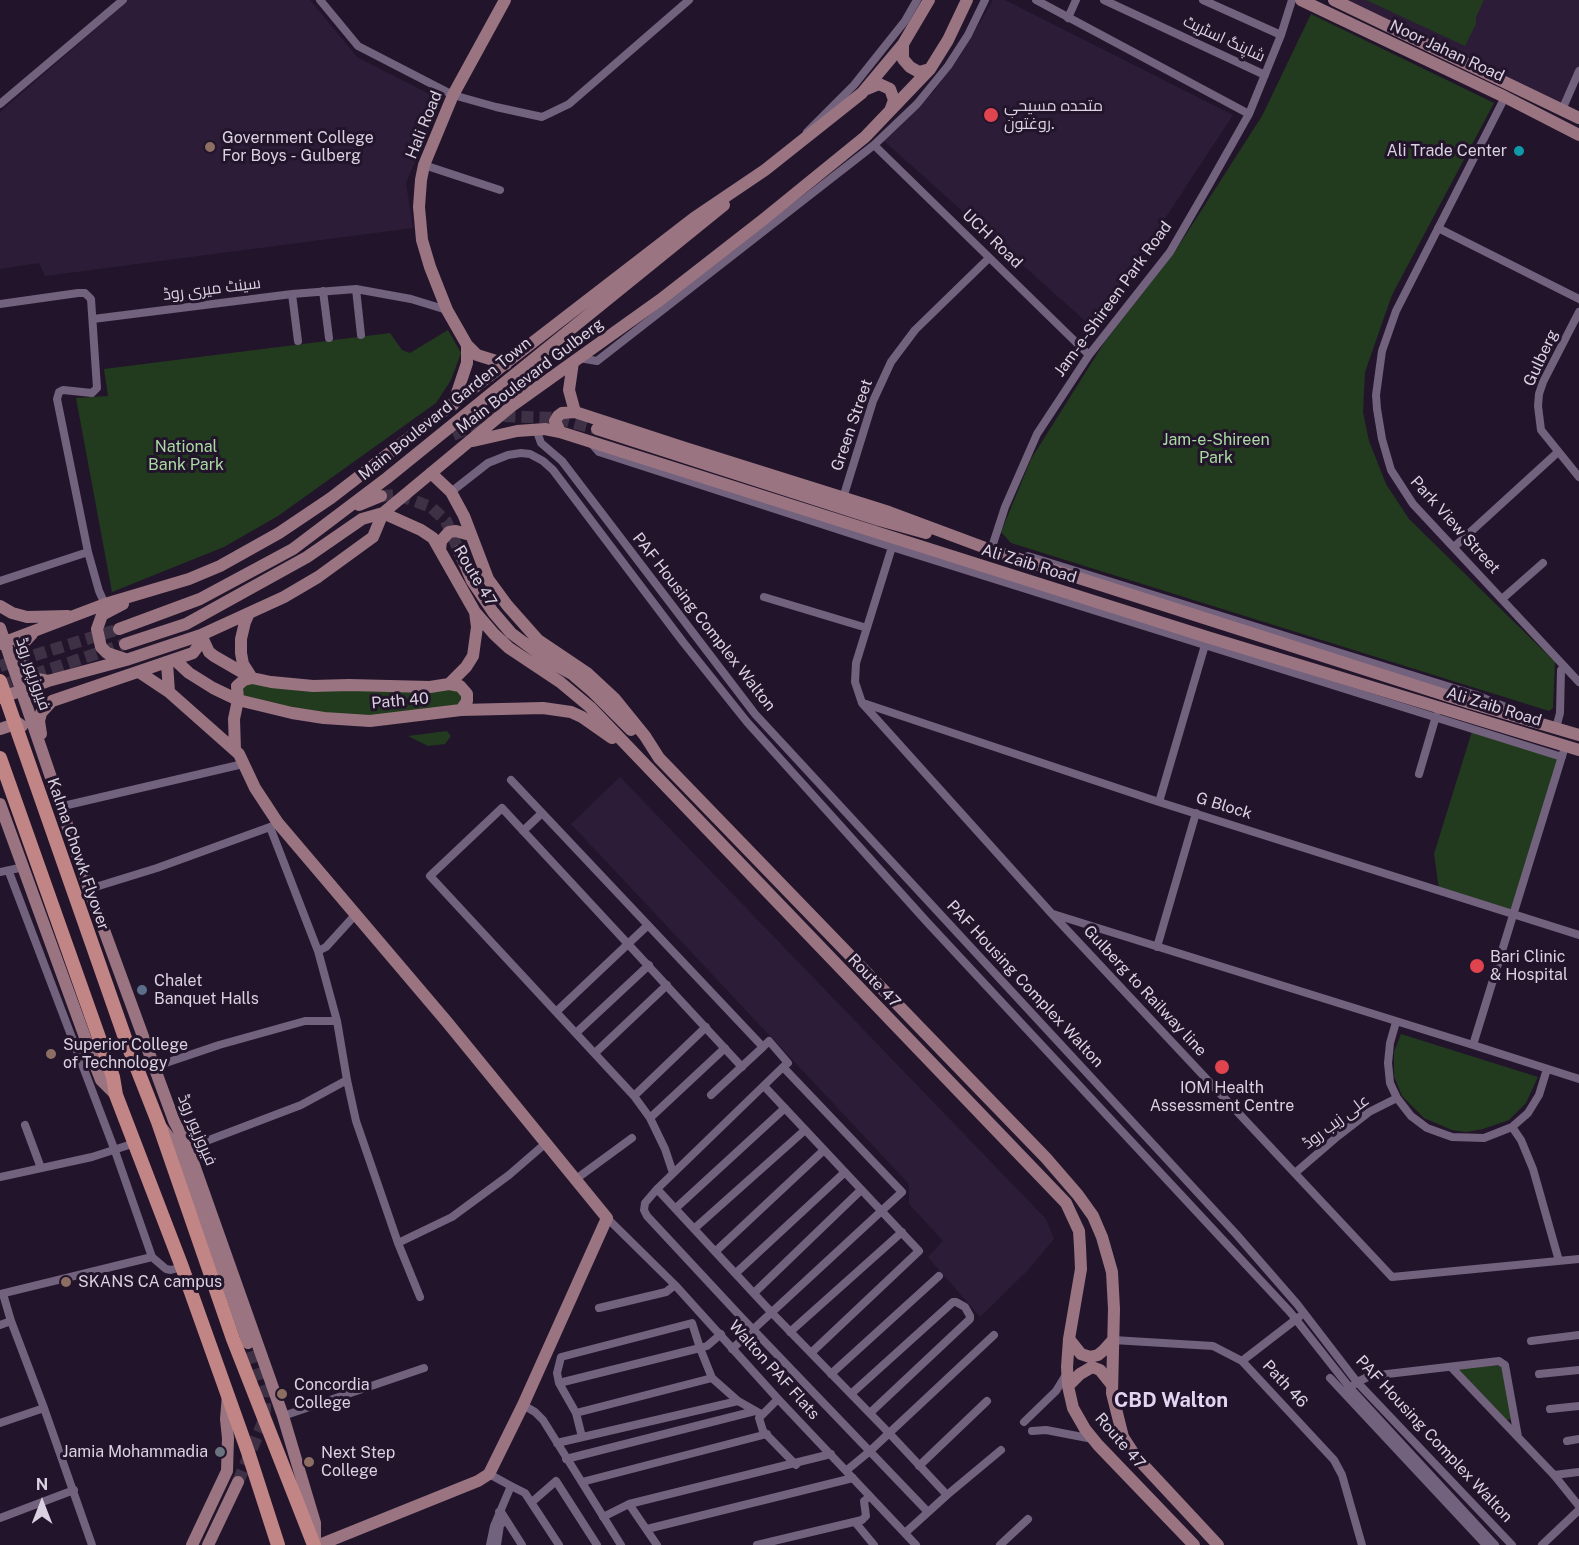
<!DOCTYPE html>
<meta charset="utf-8">
<style>
body{margin:0}
#map{position:relative;width:1579px;height:1545px;overflow:hidden;background:#22152b;font-family:"Public Sans",sans-serif}
canvas{display:block}
.north{position:absolute;left:12px;top:1473px;width:60px;height:60px;-webkit-text-stroke:4px #22152b;paint-order:stroke;rotate:0deg;font-size:16px;font-weight:700;line-height:24px;text-align:center;color:#dad2e1}
.north::after{content:'';display:block;margin:auto;width:21px;height:27px;background:#dad2e1;clip-path:polygon(50% 0,100% 100%,50% 72%,0 100%)}
</style>
<div id="map">
<canvas width="1579" height="1545"></canvas>
<div class="north">N</div>
</div>
<script>
const context = document.querySelector('canvas').getContext('2d');
context.lineJoin = 'round';
function fillPath(path, color) { context.fillStyle = color; context.fill(path, 'evenodd'); }
const toPath = rows => new Path2D(rows.map(r => 'M' + r).join(''));
function trace(path, color, width, dash) { context.strokeStyle = color; context.lineWidth = width; context.lineCap = dash ? 'butt' : 'round'; context.setLineDash(dash || []); context.stroke(path); }
function drawText(font, color, halo, rows, align = 'center') {
  context.font = font + ' "Public Sans",Cairo,sans-serif'; context.lineWidth = 6; context.setLineDash([]); context.textBaseline = 'middle'; context.strokeStyle = halo; context.fillStyle = color; for (const [text, x, y, turn = 0] of rows) {
    context.save(); context.translate(x, y); context.rotate((+turn || 0) * Math.PI / 180); context.textAlign = isNaN(turn) ? turn : align; if (halo) context.strokeText(text, 0, 0); context.fillText(text, 0, 0); context.restore();
  }
}
fillPath(toPath([
 [129,0,310,0,357,57,441,100,406,183,413,228,45,276,39,263,0,269,0,112],
 [993,0,1005,0,1233,115,1093,328,883,140,934,91,962,53],
 [1337,0,1579,0,1579,70,1562,108],
 [620,777,1046,1219,1054,1239,1028,1270,980,1317,928,1257,943,1241,909,1204,909,1184,571,824]
]), '#2d1c37');
fillPath(toPath([
 [1366,0,1484,0,1476,17,1476,24,1465,46],
 [1311,14,1494,103,1392,295,1365,372,1363,412,1369,441,1386,484,1409,519,1555,662,1553,708,1549,711,1011,543,1001,532,1031,459,1104,343,1174,253,1262,116],
 [448,330,461,353,451,380,436,403,278,516,224,547,112,592,76,398,108,396,104,369,390,333,402,350,410,353],
 [239,682,466,690,461,710,370,721,238,700],
 [1473,728,1562,757,1515,913,1439,889,1434,854],
 [447,731,451,736,445,744,428,746,408,736],
 [1401,1034,1538,1077,1526,1103,1509,1120,1483,1129,1466,1132,1452,1130,1424,1118,1402,1096,1394,1076,1394,1052],
 [1501,1365,1513,1419,1505,1420,1457,1369]
]), '#223a1e');
trace(toPath([
 [453,435,475,425,503,416,556,418,597,429],
 [381,496,398,495,431,507,446,521,459,551],
 [0,666,119,629],
 [0,686,125,644],
 [238,1482,263,1422,265,1410,265,1396,248,1343]
]), '#3e3146', 12, [12, 6]);
trace(toPath([
 [320,0,358,46,453,95,496,107,542,117,569,104,689,0],
 [1036,0,1249,114],
 [1104,0,1265,75],
 [1203,0,1281,35],
 [1068,18,1076,0],
 [1505,97,1396,311,1382,351,1376,395,1377,409,1382,439,1391,470,1413,504,1579,682],
 [0,104,123,0],
 [1562,110,1579,71],
 [807,132,854,85,905,21,917,0],
 [874,145,1089,355],
 [424,165,500,190],
 [1438,228,1579,299],
 [356,289,361,335],
 [323,291,329,338],
 [292,294,298,341],
 [0,304,78,293,85,293,91,299,97,388,92,393,63,390,59,392,57,399,88,552,99,591,105,604],
 [1579,312,1543,382,1539,394,1538,406,1541,430,1579,477],
 [93,319,292,294,356,289,411,299,447,310],
 [579,358,597,361,874,145,917,104,948,66,968,35,985,0],
 [536,429,541,443,562,461,755,714,1236,1234,1297,1304,1357,1382,1512,1545],
 [591,443,599,452,892,547,1562,757],
 [451,492,488,463,508,455,521,453,530,454,543,461,553,470,683,642,747,722,927,922,1290,1312,1350,1388,1495,1545],
 [843,498,873,401,891,362,915,330,989,258],
 [892,547,856,663,855,682,862,703,1052,914,1392,1277,1579,1259],
 [1454,547,1558,452],
 [995,550,991,550,1005,507,1037,434,1089,355,1170,252,1210,183,1249,114,1281,35,1292,0],
 [1028,556,1476,695,1513,710],
 [0,581,88,552],
 [764,597,867,628],
 [1502,599,1543,563],
 [863,703,1159,802,1579,935],
 [1553,726,1556,728,1560,713,1561,670,1564,667],
 [1419,774,1436,716],
 [511,780,763,1047,769,1041,788,1063,783,1067,902,1192,732,1349],
 [1159,802,1205,645],
 [59,807,243,764],
 [278,823,270,827,318,951,337,1021,347,1080,356,1121,398,1243,420,1297],
 [523,831,542,813],
 [0,872,24,867],
 [9,872,115,1151,152,1257,166,1269,171,1270,182,1267],
 [89,889,157,868,270,827],
 [1053,914,1473,1045,1563,753],
 [1157,947,1196,813],
 [318,951,326,947,356,914],
 [556,1012,648,925],
 [1396,1022,1390,1043,1388,1063,1390,1083,1397,1098,1411,1116,1427,1128,1452,1137,1484,1138,1512,1127,1528,1113,1539,1095,1547,1069],
 [576,1033,649,965],
 [1473,1045,1579,1079],
 [595,1053,667,985],
 [154,1067,219,1045,305,1021,337,1021],
 [783,1067,657,1189,645,1203,644,1210,647,1216,741,1317,928,1512],
 [764,1086,919,1251,811,1353],
 [711,1095,763,1047],
 [634,1096,706,1027],
 [650,1118,725,1048],
 [25,1125,41,1168],
 [1512,1127,1521,1140,1533,1169,1559,1261],
 [188,1148,301,1105,347,1080],
 [673,1173,665,1149,650,1118,634,1096,430,876,502,808,742,1067],
 [1295,1173,1338,1136,1369,1112,1397,1098],
 [0,1177,92,1157,135,1143],
 [576,1179,632,1138],
 [657,1189,772,1313,889,1433,947,1495],
 [676,1208,785,1108],
 [607,1218,675,1285,778,1399,916,1545],
 [695,1228,805,1130],
 [398,1243,452,1217,509,1175,546,1143],
 [716,1251,824,1150],
 [736,1273,845,1172],
 [754,1293,861,1190],
 [0,1294,152,1257],
 [3,1294,11,1321,44,1408,92,1545],
 [599,1308,666,1292,675,1285],
 [0,1325,11,1321],
 [790,1332,902,1232],
 [721,1334,707,1346,700,1348,712,1378,738,1401],
 [1113,1340,1213,1346,1242,1361,1334,1460,1342,1475,1362,1545],
 [1531,1341,1579,1335],
 [1242,1361,1299,1317],
 [1451,1367,1554,1475,1579,1506],
 [831,1374,939,1276],
 [1539,1374,1579,1370],
 [1330,1378,1486,1545],
 [559,1383,700,1348,692,1323,561,1357,557,1373,559,1383,576,1413,582,1437],
 [1344,1393,1357,1382,1370,1376,1499,1361,1505,1365,1518,1437],
 [851,1394,953,1302,956,1302,965,1307,970,1316,970,1319,870,1413],
 [778,1399,759,1418,763,1431,796,1465],
 [523,1405,535,1412,543,1420,621,1545],
 [1550,1409,1579,1406],
 [576,1413,712,1378],
 [283,1416,424,1368],
 [1024,1422,1056,1391,1067,1373],
 [0,1423,44,1408],
 [1032,1431,1046,1430,1093,1439],
 [1567,1441,1579,1439],
 [557,1443,738,1401,761,1414],
 [566,1459,755,1411],
 [919,1466,987,1401],
 [847,1470,870,1451,994,1335],
 [489,1474,511,1486,494,1526,490,1545],
 [1554,1475,1579,1472],
 [582,1482,767,1434],
 [511,1486,525,1493,559,1545],
 [532,1502,556,1481,597,1545],
 [629,1504,657,1545],
 [499,1512,501,1512,522,1545],
 [603,1517,629,1504,831,1454],
 [0,1518,74,1490],
 [855,1522,874,1545],
 [647,1529,853,1478],
 [905,1533,947,1495,1001,1450],
 [497,1545,500,1525,506,1520],
 [757,1545,862,1520,866,1516,864,1501,869,1497],
 [1000,1545,1028,1519],
 [1542,1545,1579,1510]
]), '#72627d', 8);
trace(toPath([
 [1301,0,1505,97,1579,135],
 [1334,0,1579,118],
 [903,44,903,59,910,67,919,72,930,69],
 [867,89,879,84,890,89,894,100,890,111],
 [467,345,477,355,506,364],
 [573,362,569,390,575,412,682,447,889,512,991,550,1470,703,1579,735],
 [453,405,467,363,467,345,447,310,430,267,422,240,419,207,421,180,424,165,453,95,505,0],
 [597,429,879,520,926,533],
 [560,432,555,421,558,416,562,413,575,412],
 [473,441,517,431,545,429,560,432,1207,637,1579,750],
 [431,473,451,492,464,516,488,579,507,605,538,640,587,673,615,699,645,736,659,758,1046,1158,1078,1195,1093,1216,1102,1237,1112,1272,1114,1309,1112,1393,1123,1437,1136,1457,1218,1545],
 [359,505,381,496],
 [440,550,441,541,449,532,456,531,470,535],
 [459,551,472,581,493,612,511,633,550,662,572,674,593,692,631,730],
 [123,604,102,615,97,629,101,647,107,653,125,659],
 [0,606,12,613,27,617,68,616],
 [0,628,89,889,174,1121,188,1148,283,1416,315,1523,315,1544],
 [119,629,200,599,293,549,387,478,724,205],
 [32,634,20,647,20,663,24,672,32,678,48,681],
 [201,635,209,652,214,656,252,678,271,682,313,686,349,685,430,687,449,684,466,667,473,656,477,627,475,612],
 [0,644,105,604,189,579,220,566,279,533,331,498,694,218,765,170,862,93,903,44,929,0],
 [125,644,186,624,307,557,362,519,383,513,421,530,433,538,475,612,494,634,509,648,560,682,590,707,1066,1203,1079,1231,1080,1247,1081,1269,1069,1339,1067,1367,1068,1386,1073,1408,1085,1429,1098,1445,1194,1545],
 [175,660,189,673,213,688,238,700,292,713,324,718,370,721,461,710,543,708,571,712,582,717,612,738],
 [167,663,169,692],
 [139,672,169,692,239,754,255,788,278,823,447,1022,607,1218,523,1405,489,1474,478,1481,319,1545],
 [449,684,460,686,467,694,467,701,461,710],
 [0,698,48,681,126,660,201,635,284,597,318,577,373,537,383,513,513,405,660,300,764,219,865,137,930,69,948,40,967,0],
 [0,729,18,723,22,726],
 [41,734,39,721,41,713,52,701,193,653,199,645,197,636],
 [235,750,234,719,238,700,237,686,244,680,252,678,243,664,241,653,241,639,245,622,249,613],
 [0,804,94,1062,101,1080,116,1095],
 [162,1128,174,1144,203,1214,248,1343],
 [1069,1339,1081,1354,1090,1357,1098,1355,1104,1350,1113,1340],
 [1068,1386,1080,1374,1092,1367,1100,1370,1112,1385],
 [192,1545,227,1471,228,1438,226,1419,228,1395],
 [208,1545,238,1482]
]), '#9a7481', 12);
trace(toPath([
 [0,681,125,1038,158,1122,233,1339,314,1545],
 [0,758,113,1077,116,1095,182,1267,248,1452,278,1545]
]), '#c28585', 14);
for (const [x, y, r, color] of [
 [991,115,8,"#e0444e"],
 [210,147,6,"#8d6e63"],
 [1519,151,6,"#0f9aa8"],
 [1477,966,8,"#e0444e"],
 [142,990,6,"#5c6f8a"],
 [51,1054,6,"#8d6e63"],
 [1222,1067,8,"#e0444e"],
 [66,1282,6,"#8d6e63"],
 [282,1394,6,"#8d6e63"],
 [220,1452,6,"#6b7280"],
 [309,1462,6,"#8d6e63"]
]) { const dot = new Path2D(); dot.arc(x, y, r, 0, 2 * Math.PI); context.fillStyle = color; context.fill(dot); trace(dot, '#22152b', 2); }
drawText('16px', '#dad2e1', '#22152b', [
 ["شاپنگ اسٹریٹ",1224,39,25],
 ["Noor Jahan Road",1447,51,25],
 ["Hali Road",424,125,-68],
 ["UCH Road",992,239,44],
 ["سینٹ میری روڈ",212,289,-7],
 ["Jam-e-Shireen Park Road",1113,299,-54],
 ["Gulberg",1541,358,-65],
 ["Main Boulevard Gulberg",530,376,-37],
 ["Main Boulevard Garden Town",445,409,-39],
 ["Green Street",852,425,-71],
 ["Park View Street",1455,525,48],
 ["Ali Zaib Road",1029,564,17],
 ["Route 47",475,576,59],
 ["PAF Housing Complex Walton",704,622,52],
 ["فیروزپور روڈ",33,674,71],
 ["Path 40",400,701,-5],
 ["Ali Zaib Road",1494,707,17],
 ["G Block",1224,806,17],
 ["Kalma Chowk Flyover",78,854,71],
 ["Route 47",874,981,46],
 ["PAF Housing Complex Walton",1025,984,47],
 ["Gulberg to Railway line",1145,991,47],
 ["علی زیب روڈ",1336,1122,-37],
 ["فیروزپور روڈ",197,1130,67],
 ["Walton PAF Flats",774,1370,48],
 ["Path 46",1285,1384,47],
 ["PAF Housing Complex Walton",1434,1439,47],
 ["Route 47",1120,1441,49]
]);
drawText('16px', '#dad2e1', '#22152b', [
 ["متحده مسیحي",1004,106],
 ["روغتون.",1004,124],
 ["Government College",222,138],
 ["For Boys - Gulberg",222,156],
 ["Ali Trade Center",1507,151,"right"],
 ["Bari Clinic",1490,957],
 ["& Hospital",1490,975],
 ["Chalet",154,981],
 ["Banquet Halls",154,999],
 ["Superior College",63,1045],
 ["of Technology",63,1063],
 ["IOM Health",1222,1088,"center"],
 ["Assessment Centre",1222,1106,"center"],
 ["SKANS CA campus",78,1282],
 ["Concordia",294,1385],
 ["College",294,1403],
 ["Jamia Mohammadia",208,1452,"right"],
 ["Next Step",321,1453],
 ["College",321,1471]
], 'left');
drawText('16px', '#aad9a2', '#22152b', [
 ["Jam-e-Shireen",1216,440],
 ["Park",1216,458],
 ["National",186,447],
 ["Bank Park",186,465]
]);
drawText('bold 20px', '#e5d3f2', '#22152b', [
 ["CBD Walton",1171,1401]
]);
</script>
